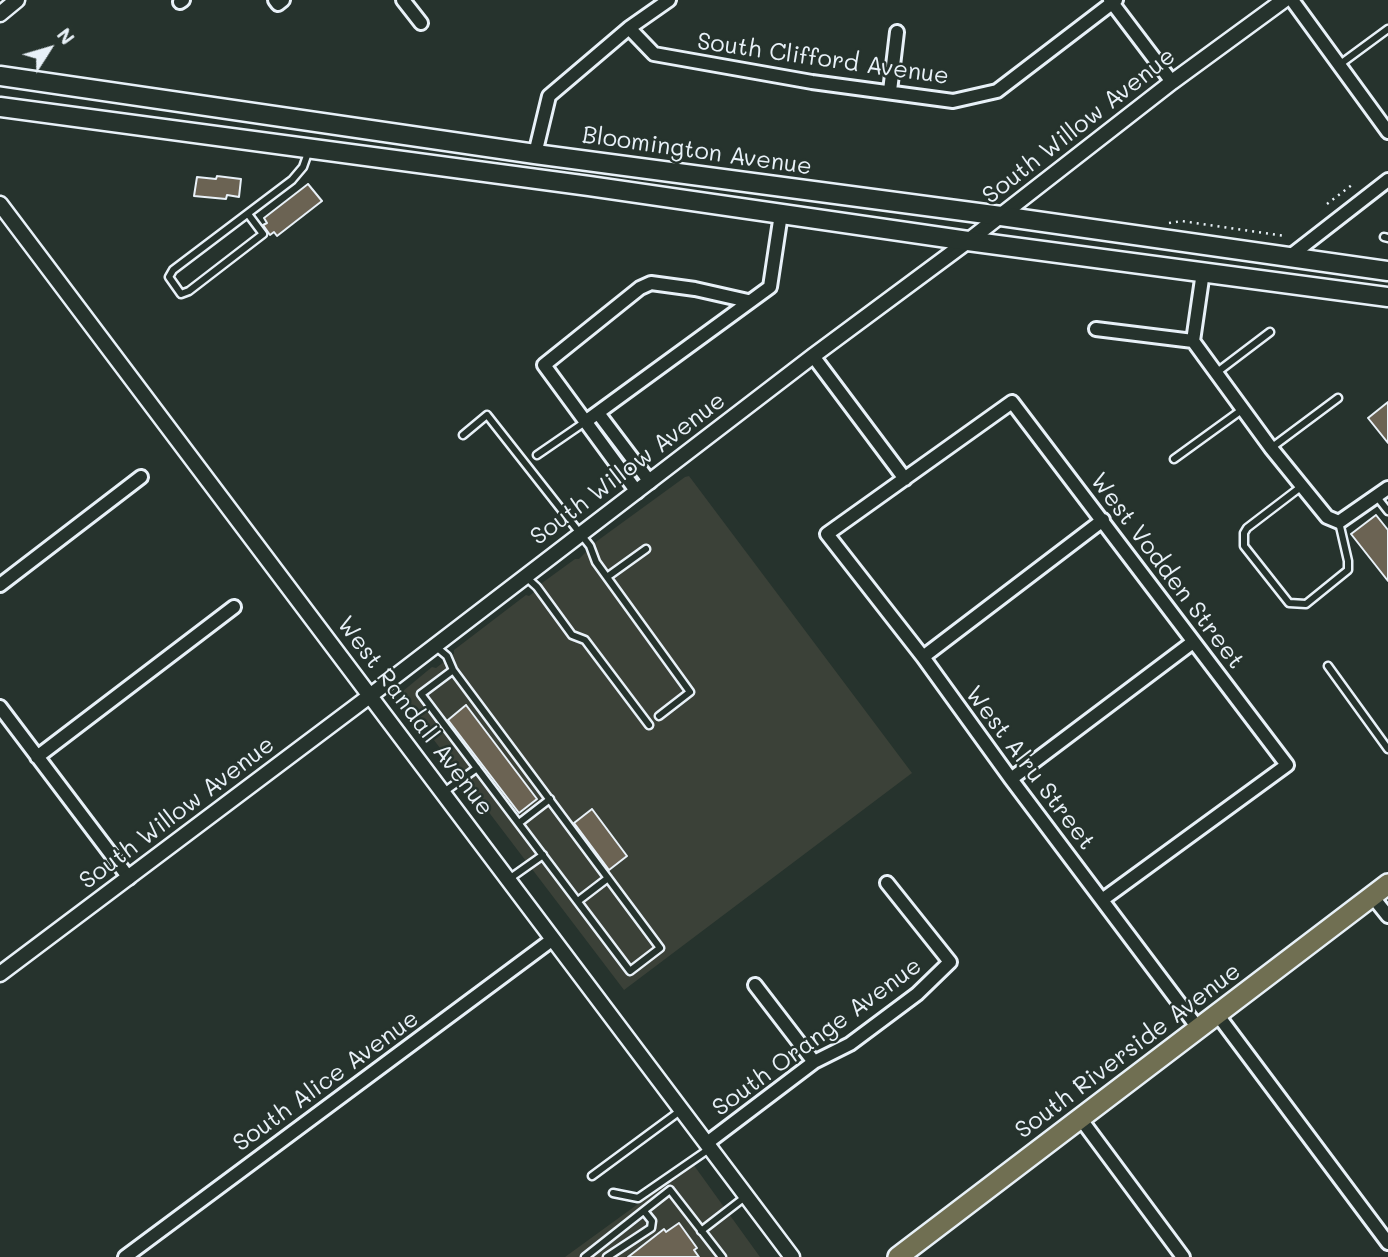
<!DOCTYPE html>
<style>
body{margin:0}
#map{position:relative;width:1388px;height:1257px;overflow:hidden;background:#26332d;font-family:Mali,sans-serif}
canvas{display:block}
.north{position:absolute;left:14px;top:14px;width:70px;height:70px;-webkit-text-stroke:5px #26332d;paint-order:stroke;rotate:53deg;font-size:19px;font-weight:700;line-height:28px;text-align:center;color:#e8f1f8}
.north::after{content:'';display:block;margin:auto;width:24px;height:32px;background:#e8f1f8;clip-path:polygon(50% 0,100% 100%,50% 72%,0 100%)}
</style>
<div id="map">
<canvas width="1388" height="1257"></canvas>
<div class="north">N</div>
</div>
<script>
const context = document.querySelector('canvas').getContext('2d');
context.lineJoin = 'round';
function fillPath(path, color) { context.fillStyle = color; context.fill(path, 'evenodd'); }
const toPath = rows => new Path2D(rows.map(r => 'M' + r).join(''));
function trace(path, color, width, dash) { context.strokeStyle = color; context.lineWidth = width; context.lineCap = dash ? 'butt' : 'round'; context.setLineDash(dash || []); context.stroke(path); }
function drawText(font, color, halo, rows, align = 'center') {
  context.font = font + ' Mali,sans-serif'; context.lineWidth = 5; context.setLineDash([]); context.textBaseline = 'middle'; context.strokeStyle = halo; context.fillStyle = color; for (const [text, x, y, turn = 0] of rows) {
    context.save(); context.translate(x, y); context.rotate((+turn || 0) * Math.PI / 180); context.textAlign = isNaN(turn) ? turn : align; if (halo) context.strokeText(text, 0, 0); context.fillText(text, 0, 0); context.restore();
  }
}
fillPath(toPath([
 [689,476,912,773,624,990,405,702,403,691,432,667,436,668,454,654,454,650,526,595,529,596,542,586,542,583,575,559,579,559,597,541,685,477],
 [693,1164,760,1257,565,1257]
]), '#3b4138');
const building = toPath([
 [217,176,241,179,239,197,227,195,226,199,194,196,197,177,216,179,217,176],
 [308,184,322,201,277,236,274,232,270,235,263,225,267,223,264,218,308,184],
 [1388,402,1388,443,1368,418,1388,402],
 [1376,515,1388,530,1388,581,1351,534,1376,515],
 [466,705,537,799,519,813,448,720,466,705],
 [592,809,627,856,609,870,574,823,592,809],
 [679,1223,697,1248,694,1250,699,1257,628,1257,664,1229,666,1232,679,1223]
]);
fillPath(building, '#6b6353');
trace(building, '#e8f1f8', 2);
const service = toPath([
 [1339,65,1388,29],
 [248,214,263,234,189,291,181,294,169,277,173,270,292,180,303,167,309,150],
 [1384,237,1388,238],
 [1216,373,1270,332],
 [463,435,487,415,590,546,596,562,690,692,659,716],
 [1271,448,1338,398],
 [537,455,585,422],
 [1174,459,1243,409],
 [1302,486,1247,528,1244,533,1244,546,1289,603,1306,604,1348,570,1348,561,1339,522],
 [1377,497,1388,511],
 [526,577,537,587,572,635,585,640,649,725],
 [607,577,646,549],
 [435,646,447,656,453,670,660,948,630,971,421,694,453,670],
 [1328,666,1388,749],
 [444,792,477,768],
 [519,823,550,799],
 [509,879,543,855],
 [578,901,608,878],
 [592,1176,680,1111],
 [613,1193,638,1198,709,1149],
 [701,1231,745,1197],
 [585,1257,670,1190,722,1257],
 [607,1257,651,1228,652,1221,644,1211]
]);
const minor = toPath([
 [275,0,278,4,283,0],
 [403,0,421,23],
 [1110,0,1172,82],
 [1292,0,1388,132],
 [180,2,183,0],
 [629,28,654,54,812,82,953,101,997,91,1116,0],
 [890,91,897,32],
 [535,154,549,96,629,28,669,0],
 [1289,257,1388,180],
 [1096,329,1193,341,1271,448,1327,517,1339,522,1388,488],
 [1193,341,1203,272],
 [813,356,905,479],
 [598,413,650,482],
 [585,422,770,287,781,214],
 [637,492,544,365,640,288,651,283,695,289,748,301],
 [0,585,141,477],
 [923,657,1103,520],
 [0,707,129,878],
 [37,757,234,607],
 [1011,779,1193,642],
 [1372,896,1388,916],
 [1102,900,1287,765,1012,402,827,534,923,657,1011,779,1198,1028],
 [755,985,814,1062],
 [1217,1014,1388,1243],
 [1080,1118,1183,1257],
 [707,1143,814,1062,850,1044,917,994,950,962,887,883],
 [125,1257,553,939]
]);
const tertiary = toPath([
 [0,14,17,0],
 [0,204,792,1257],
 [0,974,371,695,813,356,968,241,1172,82,1284,0]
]);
const secondary = toPath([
 [0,76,535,154,1001,216,1388,271],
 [0,107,589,186,968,241,1388,297]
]);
const primary = toPath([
 [898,1257,1388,884]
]);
trace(service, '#e8f1f8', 11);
trace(minor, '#e8f1f8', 18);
trace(tertiary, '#e8f1f8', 19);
trace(secondary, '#e8f1f8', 23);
trace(primary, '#e8f1f8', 24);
trace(toPath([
 [1327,204,1353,184],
 [1169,223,1182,221,1285,236]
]), '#e8f1f8', 2.5, [2, 5]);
trace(service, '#26332d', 6);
trace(minor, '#26332d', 12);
trace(tertiary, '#26332d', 14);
trace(secondary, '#26332d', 18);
trace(primary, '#706f52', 19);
drawText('24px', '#e8f1f8', '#26332d', [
 ["South Clifford Avenue",823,59,8],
 ["South Willow Avenue",1079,126,-38],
 ["Bloomington Avenue",697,151,8],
 ["South Willow Avenue",628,469,-37],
 ["West Vodden Street",1167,571,53],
 ["West Randall Avenue",415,716,53],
 ["West Alru Street",1030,768,53],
 ["South Willow Avenue",177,813,-37],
 ["South Orange Avenue",817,1037,-36],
 ["South Riverside Avenue",1128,1051,-37],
 ["South Alice Avenue",326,1081,-36]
]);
</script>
